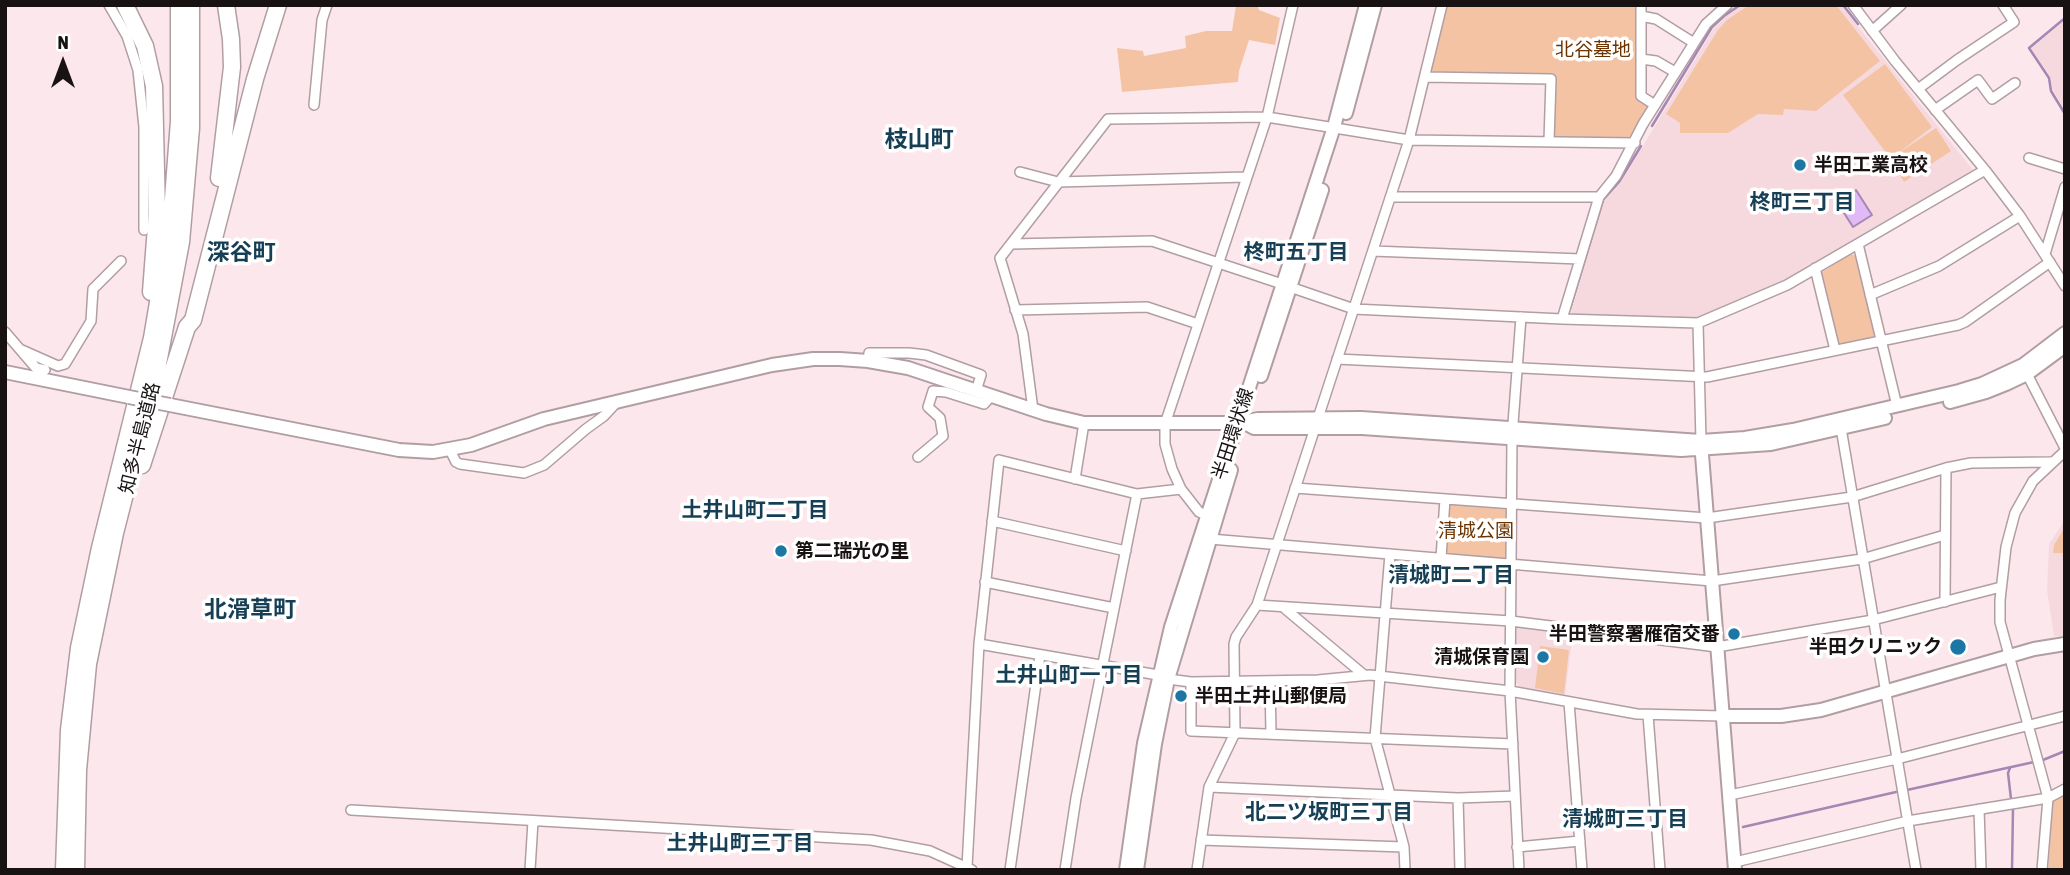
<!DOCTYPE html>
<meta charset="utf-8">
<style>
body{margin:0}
#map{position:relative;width:2070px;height:875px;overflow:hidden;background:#fce8ec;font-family:"Asap Condensed",sans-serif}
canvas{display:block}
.frame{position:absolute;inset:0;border:7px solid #191213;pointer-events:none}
.north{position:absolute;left:28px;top:28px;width:70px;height:70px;-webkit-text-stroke:5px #fff;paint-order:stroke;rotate:0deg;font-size:19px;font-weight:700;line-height:28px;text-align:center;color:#191213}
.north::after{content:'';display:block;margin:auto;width:24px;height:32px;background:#191213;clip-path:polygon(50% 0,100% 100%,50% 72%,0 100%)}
</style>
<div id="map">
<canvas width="2070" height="875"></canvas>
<div class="frame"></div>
<div class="north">N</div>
</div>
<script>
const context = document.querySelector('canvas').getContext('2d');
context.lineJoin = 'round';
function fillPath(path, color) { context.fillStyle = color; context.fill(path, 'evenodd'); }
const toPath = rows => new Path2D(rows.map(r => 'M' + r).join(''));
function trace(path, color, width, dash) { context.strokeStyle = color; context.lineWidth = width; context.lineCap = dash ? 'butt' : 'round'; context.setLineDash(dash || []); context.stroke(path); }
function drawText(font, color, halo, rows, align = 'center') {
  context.font = font + ' "Asap Condensed","Noto Sans JP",sans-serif'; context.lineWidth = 7; context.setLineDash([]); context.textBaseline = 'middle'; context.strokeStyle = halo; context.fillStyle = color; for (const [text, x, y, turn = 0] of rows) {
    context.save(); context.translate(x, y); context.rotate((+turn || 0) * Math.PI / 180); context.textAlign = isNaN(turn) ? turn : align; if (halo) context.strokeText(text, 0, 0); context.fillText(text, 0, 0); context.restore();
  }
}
fillPath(toPath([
 [1742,5,1841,5,1973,170,1783,282,1697,318,1573,316,1571,312,1603,203,1621,182,1635,159,1714,28,1725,17],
 [2065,20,2065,110,2052,89,2051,78,2031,48],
 [2065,520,2065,636,2054,636,2047,590,2049,544],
 [1519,626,1573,633,1565,695,1520,687,1516,683,1516,628]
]), '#f6d9df');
fillPath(toPath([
 [1236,5,1257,5,1259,10,1280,18,1275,45,1249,40,1239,71,1238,82,1122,92,1117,48,1143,51,1144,56,1186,48,1185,36,1206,31,1232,31],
 [1447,5,1638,5,1639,98,1647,103,1648,107,1632,135,1629,137,1556,137,1554,134,1554,75,1434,73,1432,70],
 [1749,5,1836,5,1880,61,1816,111,1784,109,1783,115,1758,114,1728,133,1680,133,1680,123,1666,114,1718,30,1727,20],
 [1885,64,1932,127,1897,154,1936,128,1951,151,1904,182,1890,158,1843,95],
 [1851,254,1856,256,1876,335,1873,339,1840,346,1837,343,1820,275,1822,272],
 [1450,504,1504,508,1506,510,1506,557,1504,560,1446,554,1444,552,1448,506],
 [2065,527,2065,553,2053,553,2054,545],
 [1540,646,1569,650,1564,694,1535,688],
 [2065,793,2065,870,2048,870,2053,801]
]), '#f4c3a4');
const water = toPath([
 [1856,190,1872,215,1853,227,1837,202,1856,190]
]);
fillPath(water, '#e0b9f6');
trace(water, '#a487b2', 2);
trace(toPath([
 [1843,5,1858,24],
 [2065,18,2029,48,2049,78,2051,91,2065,114],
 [1652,126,1712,27,1724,16,1740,5],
 [1570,309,1603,200,1619,182,1641,146],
 [2043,760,2065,751],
 [2010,768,2008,773,2011,799],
 [1907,790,2034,762],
 [1743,827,1896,792],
 [2012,870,2013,808]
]), '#a487b2', 2.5);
const street = toPath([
 [109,5,127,36,138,70,144,127,144,230],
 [1641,5,1641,96,1655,105],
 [1853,5,1895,61,1985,170,2020,216,2065,286],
 [1641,16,1656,19,1694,43],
 [1872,31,1901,5],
 [1641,59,1656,61,1675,72],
 [1425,77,1551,79,1549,141],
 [1918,89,1957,60,2014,22,2003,5],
 [314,105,322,20,327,5],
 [1935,110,1978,80,1992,99,2015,83],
 [2029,158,2065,169],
 [1020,172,1058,182,1246,177],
 [1392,197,1599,197],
 [1011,244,1152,241,1282,284],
 [1858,244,1897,406],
 [1373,251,1580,259],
 [2045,254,2065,187],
 [1815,268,1835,350],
 [1290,287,1354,309,1562,319,1698,323,1787,285,1985,170],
 [1870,295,1939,266,2020,216],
 [1015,310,1147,307,1198,324],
 [1562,319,1599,197,1616,176,1643,124,1706,24,1727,5],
 [1698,323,1701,441],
 [5,332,36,368,45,370],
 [22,350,58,366,65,364,91,321,93,289,121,261],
 [1337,359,1707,377,1958,325,1965,322,2050,262],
 [868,361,869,353,909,353,926,355,981,375,976,391],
 [2027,374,2065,448],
 [1033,410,1023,334,1000,258,1108,119,1267,117,1409,140,1635,143],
 [1318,418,1409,140,1442,5],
 [1841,428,1916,870],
 [450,450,456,462,460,464,524,473,544,465,586,429,604,416,617,402],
 [918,457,943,436,940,418,928,407,933,391,946,392,984,404,991,396],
 [1075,479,1084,423],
 [1295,488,1707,518,1852,497,1946,468,1971,463,2051,462],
 [1207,515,1199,512,1181,489,1172,469,1165,444,1165,424,1267,117,1293,5],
 [992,521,1126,551],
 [1210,539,1712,581,1862,559,1945,535],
 [1390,554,1375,738,1404,847,1405,870],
 [1441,558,1445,499],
 [985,582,1114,608],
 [1945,602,1946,468],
 [1257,605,1511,621,1717,647,1873,620,2001,587],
 [1283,607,1364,675],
 [979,644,1158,675],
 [1168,679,1191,682,1318,680,1370,675,1510,691,1637,714,1723,716],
 [1270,681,1271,734],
 [1191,682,1191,731,1513,744],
 [1569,702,1582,870],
 [1648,715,1660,870],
 [1209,787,1458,798,1515,796],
 [1730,795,1897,759,2065,716],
 [1458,798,1460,870],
 [1979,809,1981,870],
 [351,810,871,840,930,851,972,870],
 [1201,840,1404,847],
 [1517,847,1580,841],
 [1735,862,1908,821,2048,798,2065,789],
 [967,867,979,644,999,460,1137,494,1181,489],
 [530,870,533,821],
 [1010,870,1040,655],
 [1065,870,1076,798,1137,494],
 [1197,870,1209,787,1235,733,1234,644,1236,637,1257,605,1315,428],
 [1519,870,1510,691,1512,437,1521,317],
 [2042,870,2048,798,2000,622,2000,600,2006,547,2015,513,2033,481,2065,451]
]);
const secondary = toPath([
 [1346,113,1375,5],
 [5,372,129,397],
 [1261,376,1322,190],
 [1950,402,1986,392,2006,384,2027,374,2065,346],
 [170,405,399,450,433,452,471,445,544,419,772,365,813,359,840,359,868,361,908,368,1046,414,1084,423,1237,423,1258,419,1361,418,1701,441,1745,438,1793,430,1959,391,1982,384,2023,365,2065,333],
 [1245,423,1254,428,1362,428,1681,450,1771,444,1885,418],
 [1701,442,1735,870],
 [1723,716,1781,716,1821,710,2034,649,2065,644],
 [1126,870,1144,743,1171,627,1334,127,1366,5],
 [1137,870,1155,744,1168,679,1231,470]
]);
const highway = toPath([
 [125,5,145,46,154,86,157,214,151,292],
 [219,178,232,67,231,39,226,5],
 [142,465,187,327,193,320,255,79,278,5],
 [64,870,69,730,79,648,100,548,152,338,171,225,179,121,179,5],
 [76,870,78,770,88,664,115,533,157,369,181,242,191,128,191,5]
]);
trace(street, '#b19ea2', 12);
trace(secondary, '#b19ea2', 16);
trace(highway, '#b19ea2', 19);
trace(street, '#fff', 9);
trace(secondary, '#fff', 12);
trace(highway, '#fff', 16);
const secondaryBridge = toPath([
 [129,397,170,405]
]);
trace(secondaryBridge, '#b19ea2', 16, []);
trace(secondaryBridge, '#fff', 12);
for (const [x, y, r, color] of [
 [1800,165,7,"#1c77a5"],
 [781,551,7,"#1c77a5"],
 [1734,634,7,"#1c77a5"],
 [1958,647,9,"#1c77a5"],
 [1543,657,7,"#1c77a5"],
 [1181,696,7,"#1c77a5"]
]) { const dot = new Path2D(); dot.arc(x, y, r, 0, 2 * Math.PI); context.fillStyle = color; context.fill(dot); trace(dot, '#fff', 2.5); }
drawText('19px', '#6c3300', '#fff', [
 ["北谷墓地",1593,50],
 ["清城公園",1476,531]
]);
drawText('bold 19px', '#191213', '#fff', [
 ["半田工業高校",1814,165],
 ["第二瑞光の里",795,551],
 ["半田警察署雁宿交番",1720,634,"right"],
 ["半田クリニック",1942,647,"right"],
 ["清城保育園",1529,657,"right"],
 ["半田土井山郵便局",1195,696]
], 'left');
drawText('19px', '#191213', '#fff', [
 ["半田環状線",1233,434,-72],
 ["知多半島道路",140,438,-76]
]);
drawText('bold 21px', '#163f56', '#fff', [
 ["柊町三丁目",1802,202],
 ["柊町五丁目",1296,252],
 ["土井山町二丁目",755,510],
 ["清城町二丁目",1451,575],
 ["土井山町一丁目",1069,675],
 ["北二ツ坂町三丁目",1329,812],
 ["清城町三丁目",1625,819],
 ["土井山町三丁目",740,843]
]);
drawText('bold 23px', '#163f56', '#fff', [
 ["枝山町",919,140],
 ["深谷町",241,253],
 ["北滑草町",250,610]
]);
</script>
